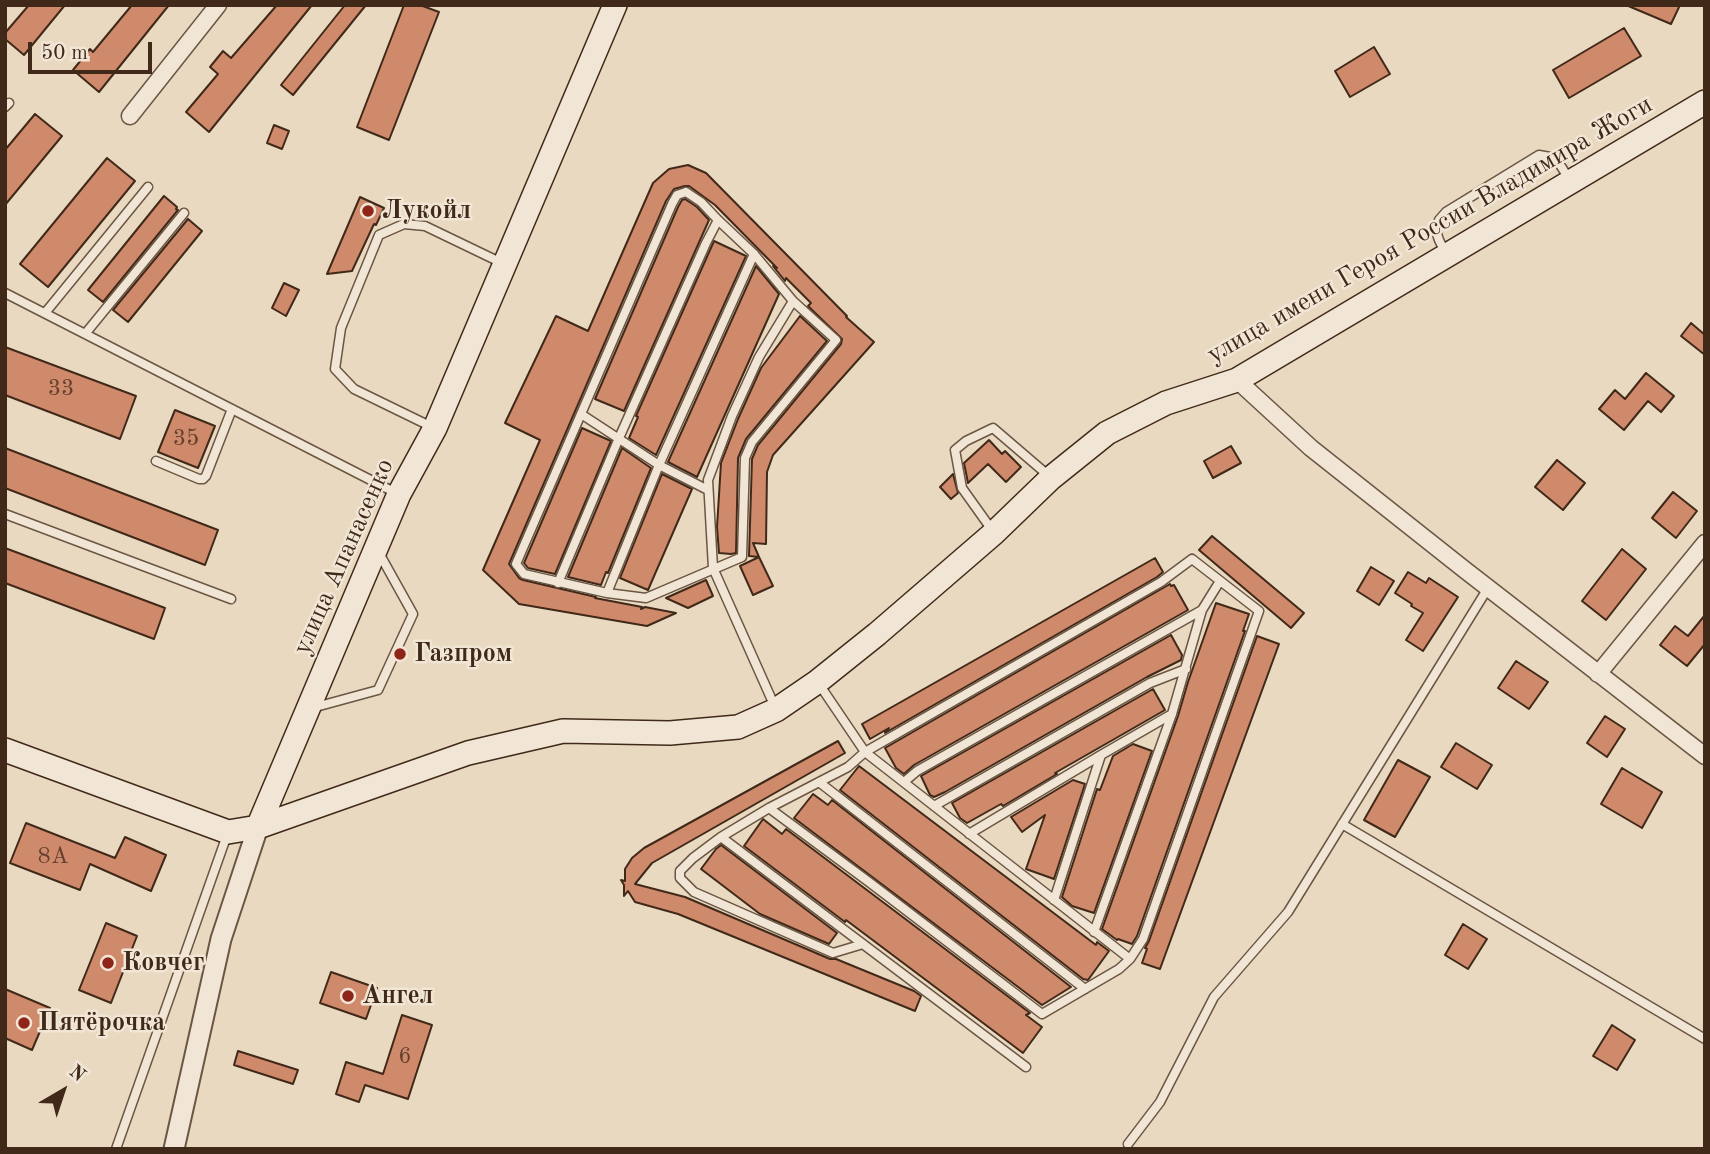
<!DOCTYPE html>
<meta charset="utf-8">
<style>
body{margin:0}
#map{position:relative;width:1710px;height:1154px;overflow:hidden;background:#e9d9c0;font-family:"Old Standard TT",serif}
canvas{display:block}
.frame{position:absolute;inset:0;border:7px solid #412919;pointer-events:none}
.north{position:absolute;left:28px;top:1056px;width:70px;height:70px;-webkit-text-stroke:5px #f1e6d6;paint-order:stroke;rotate:39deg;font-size:19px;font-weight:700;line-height:28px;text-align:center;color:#412919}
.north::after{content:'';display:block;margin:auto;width:24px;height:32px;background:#412919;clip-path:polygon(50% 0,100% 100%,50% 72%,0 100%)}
.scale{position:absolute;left:28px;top:42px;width:124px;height:32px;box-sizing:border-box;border:4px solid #412919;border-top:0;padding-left:9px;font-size:21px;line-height:24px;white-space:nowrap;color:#412919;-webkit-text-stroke:5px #f1e6d6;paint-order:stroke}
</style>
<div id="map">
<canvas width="1710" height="1154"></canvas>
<div class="frame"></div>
<div class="north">N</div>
<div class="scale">50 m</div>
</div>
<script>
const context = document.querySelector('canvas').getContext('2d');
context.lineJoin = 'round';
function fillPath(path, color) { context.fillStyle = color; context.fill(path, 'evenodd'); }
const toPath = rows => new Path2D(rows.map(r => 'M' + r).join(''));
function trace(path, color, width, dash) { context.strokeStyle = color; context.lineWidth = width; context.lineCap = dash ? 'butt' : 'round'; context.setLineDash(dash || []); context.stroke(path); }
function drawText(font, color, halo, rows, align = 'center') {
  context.font = font + ' "Old Standard TT",serif'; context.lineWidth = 5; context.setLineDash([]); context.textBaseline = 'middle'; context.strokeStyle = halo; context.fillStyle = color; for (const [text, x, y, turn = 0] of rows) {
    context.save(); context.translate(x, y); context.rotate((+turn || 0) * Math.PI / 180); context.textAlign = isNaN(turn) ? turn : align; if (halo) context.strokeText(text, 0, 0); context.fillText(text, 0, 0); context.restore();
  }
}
const building = toPath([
 [29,5,65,5,24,55,5,39,5,33,29,5],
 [132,5,169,5,99,92,73,70,90,49,93,52,132,5],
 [277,5,312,5,209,132,186,112,218,74,210,67,223,51,231,58,277,5],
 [345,5,366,5,293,95,281,85,345,5],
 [404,5,420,5,439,12,389,140,357,127,404,5],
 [1626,5,1680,5,1671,24,1626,5],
 [1624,28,1641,56,1569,98,1553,70,1624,28],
 [1374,47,1390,74,1350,97,1335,71,1374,47],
 [35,114,62,136,5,205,5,150,35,114],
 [274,125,289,131,282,149,267,143,274,125],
 [107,158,135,181,48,287,20,264,107,158],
 [688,165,706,173,847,316,846,317,874,342,773,455,767,472,766,544,753,543,759,557,749,556,752,459,758,445,841,344,842,339,808,306,811,303,786,278,785,281,773,266,777,268,715,205,689,186,685,186,674,189,666,201,509,564,519,578,523,580,596,597,595,598,642,607,641,609,645,607,676,613,647,626,519,604,483,570,540,440,505,423,556,316,588,331,653,183,669,169,688,165],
 [164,196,177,207,176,209,178,210,103,302,88,290,164,196],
 [360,197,384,208,376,225,374,224,352,271,327,274,360,197],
 [685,199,697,207,709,220,624,411,595,399,678,207,682,200,685,199],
 [188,219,202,231,128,322,113,310,188,219],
 [714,241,746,256,656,455,629,438,638,417,636,416,714,241],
 [756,266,779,294,697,477,668,462,756,266],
 [284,283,299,290,286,316,272,308,284,283],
 [800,316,827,341,746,439,738,458,736,553,731,554,719,553,717,527,721,463,738,419,761,368,800,316],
 [1691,323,1705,335,1705,355,1681,336,1691,323],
 [5,347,136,396,120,439,5,395,5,347],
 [1646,373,1674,396,1661,412,1648,401,1624,430,1599,409,1615,390,1625,399,1646,373],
 [175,410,215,426,198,468,158,452,175,410],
 [582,428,611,441,555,574,528,568,524,563,582,428],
 [989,440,1002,454,1005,451,1021,467,1006,482,988,464,968,483,964,463,989,440],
 [1231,446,1241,463,1213,478,1204,461,1231,446],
 [5,448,218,530,205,565,5,488,5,448],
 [622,448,651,468,608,573,606,572,601,585,568,577,622,448],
 [1557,460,1585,483,1563,510,1535,487,1557,460],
 [662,474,692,489,648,590,620,578,662,474],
 [953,474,958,493,951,499,940,487,953,474],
 [1673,492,1697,511,1676,538,1652,518,1673,492],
 [1212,536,1304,613,1291,628,1199,550,1212,536],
 [5,548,165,608,154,639,5,583,5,548],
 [1622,549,1646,569,1606,620,1582,601,1622,549],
 [759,557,773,586,753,595,740,566,759,557],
 [1155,558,1163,572,1157,577,885,733,889,728,870,739,862,724,1155,558],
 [1371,567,1394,581,1379,605,1357,591,1371,567],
 [1408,572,1426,583,1429,578,1458,597,1423,651,1406,640,1423,613,1411,606,1412,604,1395,593,1408,572],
 [706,580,713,596,688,608,666,598,706,580],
 [1170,584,1171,586,1174,585,1188,610,914,765,904,774,896,768,885,748,1170,584],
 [1216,603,1249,614,1243,631,1245,631,1137,936,1132,944,1118,939,1117,940,1102,929,1178,716,1188,682,1216,603],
 [1705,615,1705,644,1687,666,1660,645,1675,626,1688,636,1705,615],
 [1171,635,1182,655,1181,660,1147,677,945,792,934,797,930,795,921,776,1171,635],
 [1257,636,1279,644,1160,969,1142,963,1147,949,1145,948,1149,941,1257,636],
 [1516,661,1548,682,1529,709,1498,688,1516,661],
 [1153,689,1165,710,1055,773,1057,774,1003,806,1001,804,967,823,960,818,952,803,1153,689],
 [1605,716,1625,729,1607,757,1587,743,1605,716],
 [838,741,845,753,652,863,635,884,685,897,830,959,836,959,914,991,921,996,915,1011,678,914,635,902,628,891,624,896,624,885,621,880,625,881,625,869,632,858,644,848,838,741],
 [1456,743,1492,765,1477,789,1441,767,1456,743],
 [1133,744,1152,751,1094,913,1072,906,1062,897,1097,789,1100,790,1113,756,1133,744],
 [1398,760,1430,777,1395,837,1364,820,1398,760],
 [859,766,1096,945,1097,942,1109,951,1088,980,1083,979,840,790,859,766],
 [1622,768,1662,792,1642,828,1601,804,1622,768],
 [1073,780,1085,784,1054,879,1026,869,1045,815,1022,832,1011,817,1073,780],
 [813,794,828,805,832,800,1071,987,1042,1005,794,818,813,794],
 [763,819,782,834,786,829,1030,1013,1026,1015,1042,1027,1023,1053,846,920,845,922,744,846,763,819],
 [26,823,115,858,125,837,166,855,151,891,90,864,80,890,10,863,26,823],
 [721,845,837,933,829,944,760,914,701,869,716,849,721,845],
 [106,923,137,936,111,1003,79,990,106,923],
 [1463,924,1487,939,1468,969,1445,955,1463,924],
 [331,972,377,988,366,1019,320,1003,331,972],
 [5,989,50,1008,32,1050,5,1038,5,989],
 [402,1015,432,1025,408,1099,365,1085,359,1102,336,1094,346,1062,383,1074,402,1015],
 [1612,1025,1635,1040,1617,1070,1593,1056,1612,1025],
 [238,1051,298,1070,293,1084,234,1065,238,1051]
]);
fillPath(building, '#cf896b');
trace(building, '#412919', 2);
const service = toPath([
 [5,107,9,103],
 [686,192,701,202,718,220,754,254,793,301,836,340,752,442,745,458,742,557,646,598,607,593,524,574,516,564,672,204,677,195,686,192],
 [1446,254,1439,240,1436,231,1439,220,1446,212,1539,155,1550,157,1559,163,1569,179],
 [5,293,398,494],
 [45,313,148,187],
 [85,334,184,213],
 [581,414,659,465,708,490],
 [432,427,354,389,335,369,341,328,379,235,404,224,425,226,504,264],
 [156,461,199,479,203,479,206,476,232,409],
 [5,514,231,599],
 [992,530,962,488,955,450,966,441,993,428,1049,476],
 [558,583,619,438,706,243,718,220],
 [607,593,659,465,754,254],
 [775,707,713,568,708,480,732,416,759,357,793,301],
 [312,708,378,690,413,614,379,553],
 [819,782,1085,989],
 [904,782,917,771,1202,610],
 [934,806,1150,683,1186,669],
 [769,808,869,882,1042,1014,1119,969,1130,959,865,752,819,684],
 [1342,824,1705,1039],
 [969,834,1101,755],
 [721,837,1026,1067],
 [1054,900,1101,755,1172,714],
 [1094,932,1172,714,1202,610,1220,581],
 [863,944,833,953,694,892,680,878,680,871,693,858,721,837,769,808,848,767,865,752,1161,582,1192,559,1259,611,1143,939,1130,959],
 [1128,1144,1160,1102,1214,997,1288,912,1488,588],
 [116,1149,227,835]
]);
const minor = toPath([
 [130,116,218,5],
 [1237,380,1311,448,1465,570,1705,756],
 [1598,674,1705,543]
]);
const tertiary = toPath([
 [174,1149,221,939,258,827]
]);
const secondary = toPath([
 [5,750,228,832,258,827,468,753,563,731,670,733,738,727,776,710,817,682,877,634,994,533,1051,478,1107,433,1166,403,1237,380,1705,102],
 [258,827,399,494,435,428,615,5]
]);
trace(service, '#6b5543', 11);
trace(minor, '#6b5543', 19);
trace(tertiary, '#6b5543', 23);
trace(secondary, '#412919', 26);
trace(service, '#f1e6d6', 8);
trace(minor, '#f1e6d6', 16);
trace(tertiary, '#f1e6d6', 19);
trace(secondary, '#f1e6d6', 23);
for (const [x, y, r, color] of [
 [368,211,7,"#8f2418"],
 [400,654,7,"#8f2418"],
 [108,963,7,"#8f2418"],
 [348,996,7,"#8f2418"],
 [24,1023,7,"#8f2418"]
]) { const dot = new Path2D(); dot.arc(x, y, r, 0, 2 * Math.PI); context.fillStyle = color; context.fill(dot); trace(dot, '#f1e6d6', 2.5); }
drawText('23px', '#64412e', null, [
 ["33",61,389],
 ["35",186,439],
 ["8А",53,857],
 ["6",405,1057]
]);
drawText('bold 26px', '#412919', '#f1e6d6', [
 ["Лукойл",382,211],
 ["Газпром",414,654],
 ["Ковчег",122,963],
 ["Ангел",362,996],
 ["Пятёрочка",38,1023]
], 'left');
drawText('26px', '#412919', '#f1e6d6', [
 ["улица имени Героя России Владимира Жоги",1430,230,-30],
 ["улица Апанасенко",344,557,-66]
]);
</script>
